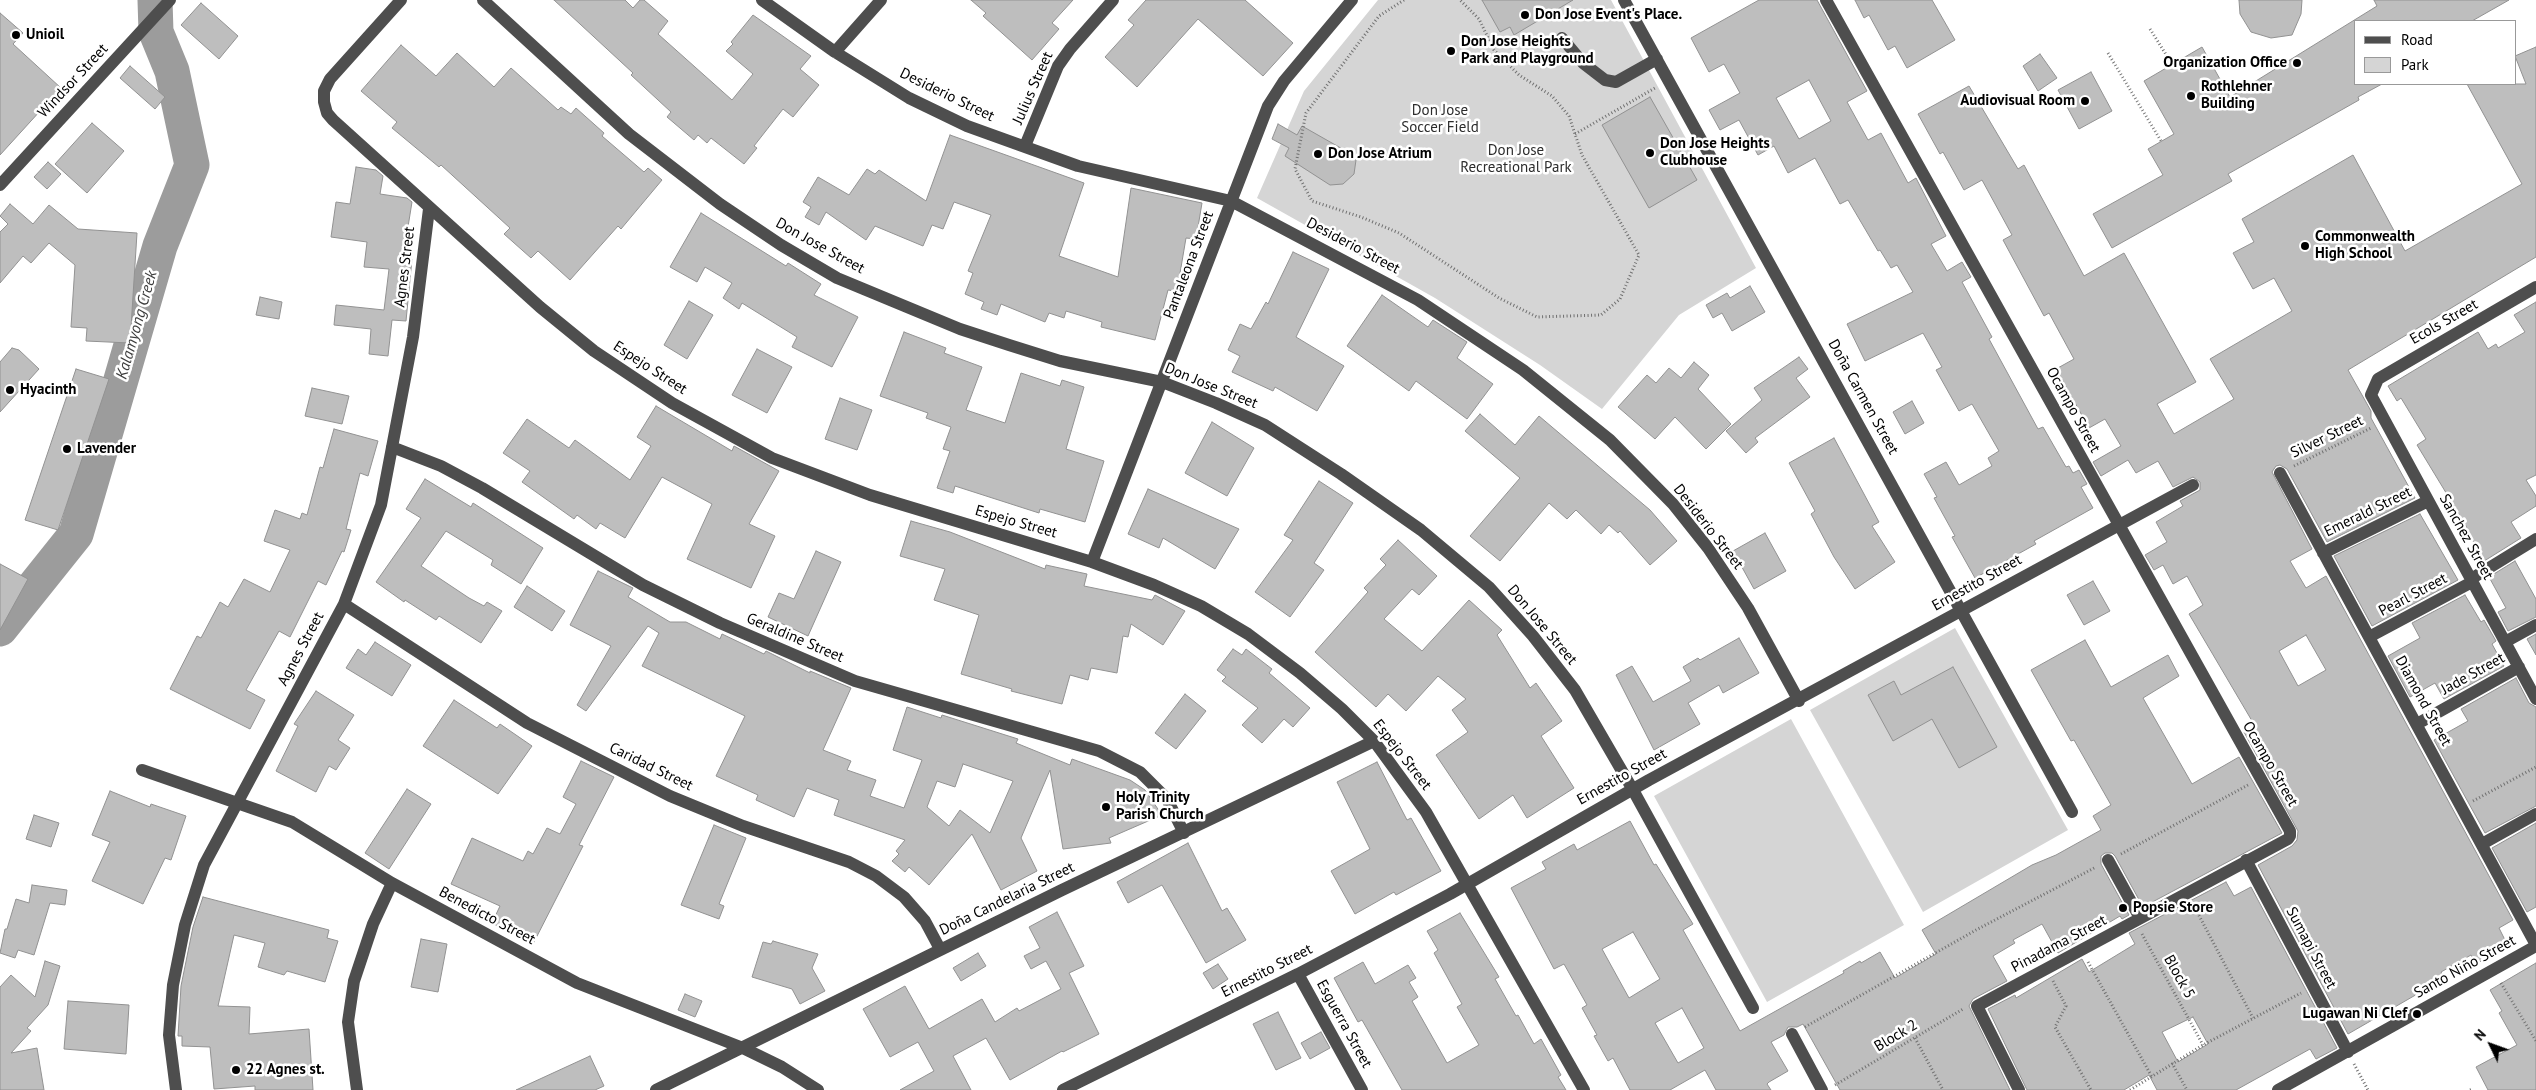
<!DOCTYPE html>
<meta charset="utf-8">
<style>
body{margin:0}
#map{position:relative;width:2536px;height:1090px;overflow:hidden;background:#fff;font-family:"PT Sans",sans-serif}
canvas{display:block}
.legend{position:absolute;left:2354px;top:20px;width:162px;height:65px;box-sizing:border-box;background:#fff;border:1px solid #999;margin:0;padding:6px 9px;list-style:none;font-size:15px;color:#000}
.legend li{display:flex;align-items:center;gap:10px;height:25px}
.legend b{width:25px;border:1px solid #999}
.north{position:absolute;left:2466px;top:1020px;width:50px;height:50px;-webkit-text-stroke:4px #fff;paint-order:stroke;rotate:312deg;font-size:14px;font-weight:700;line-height:20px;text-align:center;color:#000}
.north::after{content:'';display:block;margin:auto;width:18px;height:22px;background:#000;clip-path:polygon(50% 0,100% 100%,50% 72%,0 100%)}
</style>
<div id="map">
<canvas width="2536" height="1090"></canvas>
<ul class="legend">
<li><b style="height:6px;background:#4e4e4e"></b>Road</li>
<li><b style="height:14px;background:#d5d5d5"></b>Park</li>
</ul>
<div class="north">N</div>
</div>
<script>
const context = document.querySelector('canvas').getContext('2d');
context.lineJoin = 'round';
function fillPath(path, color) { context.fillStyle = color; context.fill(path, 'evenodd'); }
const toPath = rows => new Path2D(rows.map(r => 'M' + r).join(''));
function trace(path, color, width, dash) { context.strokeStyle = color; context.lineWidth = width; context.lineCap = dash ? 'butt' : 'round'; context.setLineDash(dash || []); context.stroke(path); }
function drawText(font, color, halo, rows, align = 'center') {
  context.font = font + ' "PT Sans",sans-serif'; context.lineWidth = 5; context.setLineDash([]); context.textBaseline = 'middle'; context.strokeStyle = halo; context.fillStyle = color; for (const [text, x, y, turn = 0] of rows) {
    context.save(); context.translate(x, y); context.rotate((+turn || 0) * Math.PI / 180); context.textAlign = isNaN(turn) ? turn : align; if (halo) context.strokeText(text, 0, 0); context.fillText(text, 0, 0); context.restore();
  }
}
fillPath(toPath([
 [1378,0,1611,0,1756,268,1679,315,1602,409,1540,365,1435,298,1257,198,1304,91],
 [1955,628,2068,830,1923,912,1810,710],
 [1791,719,1904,925,1767,1002,1654,796]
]), '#d5d5d5');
trace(toPath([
 [0,629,76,534,160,246,192,165,172,71,156,32,155,0]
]), '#9c9c9c', 35);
const building = toPath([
 [554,0,625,0,633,8,640,0,644,0,668,21,658,34,732,100,753,74,726,51,733,44,731,42,753,15,811,56,800,69,819,85,793,117,783,109,754,146,757,148,744,164,711,138,707,143,698,135,694,140,667,117,671,112,631,75,633,73,554,0],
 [971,0,1073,0,1052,23,1059,29,1032,60,983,16,986,13,971,0],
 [1146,0,1245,0,1293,43,1263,76,1198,19,1137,87,1105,57,1134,25,1128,20,1146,0],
 [1482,0,1573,0,1514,35,1510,27,1500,32,1482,0],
 [1759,0,1817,0,1867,91,1847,102,1868,140,1881,133,1908,183,1916,178,1946,236,1931,244,1947,271,1962,262,1971,277,1962,282,1992,337,1989,339,2038,429,2043,427,2066,467,2069,466,2073,473,2079,470,2087,484,2081,487,2093,508,2034,541,2036,544,1975,578,1952,537,1955,536,1934,498,1937,497,1924,474,1946,462,1959,485,1992,466,1988,458,1999,451,1972,404,1959,411,1936,370,1942,367,1923,333,1865,361,1847,324,1913,292,1897,265,1891,268,1880,250,1878,251,1848,200,1840,204,1815,158,1788,173,1774,146,1758,155,1739,120,1720,130,1709,110,1740,93,1724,64,1709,72,1691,38,1759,0],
 [1809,80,1831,121,1799,139,1776,98,1809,80],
 [1855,0,1932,0,1955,40,1907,68,1895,46,1888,50,1869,15,1864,18,1855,0],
 [2239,0,2302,0,2301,14,2292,35,2271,38,2251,32,2240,14,2239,0],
 [2374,0,2509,0,2472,21,2355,21,2355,84,2382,84,2358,97,2359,100,2228,174,2232,181,2112,248,2093,214,2163,175,2148,149,2174,134,2144,81,2202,47,2230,97,2377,6,2374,0],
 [201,3,238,36,219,59,181,25,201,3],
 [0,13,23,33,13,44,61,88,0,155,0,13],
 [401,45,436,76,457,53,494,87,511,68,558,110,561,107,571,114,576,108,604,133,602,136,644,172,648,168,662,180,621,229,618,226,570,280,538,251,531,258,504,234,510,228,441,165,439,167,392,128,397,122,361,91,401,45],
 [2536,47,2536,257,2348,370,2371,411,2371,418,2415,498,2327,542,2287,469,2280,465,2276,466,2272,472,2312,549,2290,561,2306,588,2326,576,2513,920,2499,928,2508,946,2476,964,2471,955,2441,972,2445,978,2348,1034,2258,865,2292,846,2297,840,2298,831,2244,732,2255,726,2189,614,2203,605,2187,576,2173,584,2163,565,2154,570,2145,555,2167,542,2156,522,2183,506,2180,501,2200,490,2200,482,2193,477,2173,487,2158,461,2136,473,2128,460,2101,476,2093,462,2121,446,2105,419,2089,428,2056,369,2074,359,2049,313,2044,316,2003,240,2012,235,1982,180,1964,190,1943,152,1940,154,1918,114,1969,86,2018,169,2024,165,2084,276,2124,253,2196,382,2157,404,2174,434,2234,399,2210,359,2292,311,2274,278,2253,289,2233,253,2254,242,2242,219,2353,155,2405,251,2522,184,2467,84,2526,84,2515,56,2536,47],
 [2306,635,2326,670,2298,686,2279,651,2306,635],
 [2040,54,2057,78,2038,91,2023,66,2040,54],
 [130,66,165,97,155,109,120,78,130,66],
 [2091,72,2112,111,2079,129,2058,90,2091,72],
 [1650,97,1697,180,1649,208,1602,125,1650,97],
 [92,123,124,151,87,193,55,164,92,123],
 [1278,124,1297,135,1302,126,1346,151,1356,160,1354,174,1343,184,1330,185,1285,156,1289,148,1272,139,1278,124],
 [950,135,1084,183,1059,256,1118,277,1131,188,1202,203,1196,239,1186,238,1178,285,1175,291,1168,290,1155,340,1101,327,1102,322,1066,311,1064,318,1049,313,1045,322,1001,304,997,315,981,309,984,302,965,294,973,273,968,271,991,215,954,202,943,229,932,225,923,246,875,226,866,240,826,212,819,225,805,217,811,207,803,202,818,177,849,195,867,169,875,174,879,170,926,201,950,135],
 [48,162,61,174,47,189,34,177,48,162],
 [356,167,376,170,383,176,380,194,407,198,412,202,403,258,412,259,406,321,392,320,388,356,369,354,371,329,334,325,336,305,384,310,389,269,364,267,367,242,331,237,336,202,350,204,356,167],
 [10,204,33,224,49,205,78,229,137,233,130,343,86,341,87,328,71,327,75,265,49,243,31,263,23,256,0,283,0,232,8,224,0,216,10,204],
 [701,213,786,266,788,263,821,284,814,295,858,317,832,367,792,347,797,337,742,303,739,309,723,298,732,283,705,267,697,282,670,267,701,213],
 [1293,252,1329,269,1296,337,1344,366,1317,411,1275,387,1273,391,1232,372,1240,356,1228,350,1240,324,1251,329,1266,302,1268,304,1293,252],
 [1750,286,1765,312,1732,331,1722,313,1713,318,1706,305,1727,293,1730,298,1750,286],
 [1382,295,1428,327,1433,320,1467,342,1457,358,1493,384,1467,419,1416,381,1409,391,1347,346,1382,295],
 [260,297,282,302,279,319,256,315,260,297],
 [689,301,713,315,687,359,664,345,689,301],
 [2536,302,2536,475,2526,480,2536,496,2536,506,2511,522,2521,538,2481,563,2471,545,2474,543,2465,524,2417,445,2426,439,2401,398,2397,401,2388,386,2478,332,2488,349,2496,344,2498,348,2525,332,2514,315,2536,302],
 [904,332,946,348,944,353,982,367,966,410,1005,423,1021,373,1060,386,1062,380,1084,387,1066,449,1104,461,1085,522,1040,509,1039,513,955,486,953,493,937,488,950,451,943,449,951,427,926,418,928,413,880,396,904,332],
 [12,348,19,350,39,369,0,412,0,362,12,348],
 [757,349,792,367,767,413,732,395,757,349],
 [1799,357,1808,369,1796,378,1810,397,1755,438,1758,442,1746,453,1726,431,1762,400,1754,388,1799,357],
 [1694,362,1709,375,1698,389,1731,424,1706,449,1675,417,1655,439,1618,407,1647,375,1656,383,1669,368,1681,378,1694,362],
 [76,369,109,379,58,530,25,520,76,369],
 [312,388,349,396,342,424,305,416,312,388],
 [840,398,872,410,857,450,825,439,840,398],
 [1912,401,1924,423,1905,434,1893,412,1912,401],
 [656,406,732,451,734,446,779,471,749,524,775,536,751,588,687,559,712,504,662,477,625,538,600,523,596,529,577,515,574,519,522,482,530,471,503,453,527,419,569,448,575,440,630,480,651,446,637,437,656,406],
 [1480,414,1515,445,1539,416,1650,510,1677,541,1650,565,1620,531,1618,533,1609,525,1601,534,1576,510,1567,519,1549,503,1500,561,1470,536,1520,478,1465,431,1480,414],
 [1212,422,1254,448,1227,496,1185,473,1212,422],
 [334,429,378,441,368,476,360,473,346,529,351,530,344,552,342,551,326,585,318,581,290,637,279,631,246,690,265,700,250,729,170,689,197,636,201,638,220,602,228,607,244,579,270,592,290,550,264,541,275,510,300,519,302,513,307,515,320,467,323,468,334,429],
 [1834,438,1879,522,1872,526,1895,562,1855,589,1834,557,1811,514,1815,511,1789,463,1834,438],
 [425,479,471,507,473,503,543,548,521,584,491,565,493,560,446,531,421,566,469,598,484,606,487,602,502,611,481,643,439,616,436,620,405,600,404,602,376,582,421,518,406,509,425,479],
 [1319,481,1353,503,1314,563,1324,570,1290,617,1255,592,1293,540,1284,535,1319,481],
 [1148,489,1239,529,1215,569,1163,538,1159,548,1128,534,1148,489],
 [2420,514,2458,580,2372,626,2334,556,2420,514],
 [911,521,950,532,1045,569,1046,565,1087,574,1084,586,1152,600,1155,595,1185,611,1163,645,1131,624,1128,637,1123,636,1117,673,1091,668,1088,680,1070,675,1062,704,1011,691,1012,689,961,674,979,615,934,600,945,569,900,556,911,521],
 [1765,533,1786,571,1754,589,1733,551,1765,533],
 [1398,540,1437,576,1419,595,1412,589,1384,619,1422,651,1469,600,1502,630,1497,635,1530,688,1536,683,1562,721,1541,736,1574,788,1527,818,1513,795,1479,819,1436,755,1468,732,1452,710,1466,699,1438,676,1406,711,1388,694,1376,707,1315,652,1368,592,1364,588,1386,565,1380,559,1398,540],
 [816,551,841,562,808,636,768,617,779,593,794,599,816,551],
 [2515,561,2536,599,2536,617,2508,631,2498,612,2506,608,2489,577,2515,561],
 [0,564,28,579,0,630,0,564],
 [598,571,633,588,628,597,670,622,686,622,720,639,722,634,764,654,766,651,810,673,810,671,851,688,823,750,851,761,847,770,876,780,870,796,904,808,922,760,893,750,907,707,941,718,942,715,1018,739,1016,743,1070,765,1072,759,1130,780,1145,790,1162,815,1109,838,1111,843,1063,849,1050,770,1021,838,1037,871,1001,890,972,834,929,885,909,867,905,872,892,861,899,854,896,851,905,840,834,815,839,800,807,788,794,817,756,800,758,795,716,776,745,716,642,666,659,633,648,626,586,711,577,705,611,646,570,625,598,571],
 [963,764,1013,781,990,833,960,810,949,826,927,807,937,781,955,787,963,764],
 [2093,581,2110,611,2084,625,2067,595,2093,581],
 [527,586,565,611,552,631,514,607,527,586],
 [2465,595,2481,622,2484,620,2496,641,2492,644,2504,666,2444,699,2435,683,2410,697,2388,656,2420,638,2412,623,2465,595],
 [2536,634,2536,655,2527,639,2536,634],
 [1739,638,1759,673,1723,693,1719,685,1688,703,1700,724,1654,750,1616,675,1632,666,1653,702,1691,681,1683,667,1698,658,1700,660,1739,638],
 [2085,640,2111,687,2168,655,2179,676,2143,698,2192,784,2239,757,2282,833,2143,907,2115,856,2112,853,2105,853,2101,856,2101,864,2129,915,2122,919,2120,916,2058,953,2042,924,2013,940,2015,943,1993,956,2007,981,1973,999,1969,1006,2010,1090,1840,1090,1803,1024,1797,1027,1788,1027,1784,1035,1771,1042,1788,1071,1769,1082,1767,1084,1771,1090,1716,1090,1705,1070,1670,1090,1630,1090,1613,1058,1608,1061,1594,1036,1597,1035,1582,1008,1587,1005,1564,964,1554,969,1511,888,1546,869,1542,862,1574,844,1577,850,1630,821,1654,865,1656,864,1693,924,1683,930,1740,1031,1844,973,1843,971,1860,961,1861,963,1880,952,1895,978,1936,954,1922,930,2032,865,2056,855,2101,830,2093,816,2111,805,2074,740,2071,741,2031,670,2085,640],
 [1633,932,1660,979,1629,998,1602,949,1633,932],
 [1682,1008,1704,1048,1678,1063,1655,1023,1682,1008],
 [375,642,411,665,392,696,346,668,358,649,366,655,375,642],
 [1233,649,1242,655,1246,649,1272,669,1269,673,1310,708,1293,727,1284,719,1262,743,1242,725,1258,708,1222,681,1226,677,1217,670,1233,649],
 [1953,667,1997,747,1959,768,1932,719,1893,741,1868,695,1894,681,1901,695,1953,667],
 [2516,678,2529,703,2536,707,2536,806,2485,833,2434,740,2468,721,2461,709,2516,678],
 [316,691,354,715,338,740,350,748,336,770,329,766,316,792,276,771,298,726,294,724,316,691],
 [1185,694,1206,711,1176,749,1155,733,1185,694],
 [454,700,497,728,500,724,532,746,498,794,423,746,454,700],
 [581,761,614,777,579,845,583,846,533,944,492,923,500,906,451,884,472,838,523,861,528,851,533,854,547,828,560,834,576,804,563,797,581,761],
 [1377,762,1407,820,1411,818,1441,871,1396,895,1394,892,1355,914,1331,871,1370,849,1337,782,1377,762],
 [407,789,431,804,389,869,365,853,407,789],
 [110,791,150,807,151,804,186,816,171,860,165,858,143,904,92,881,110,842,92,835,110,791],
 [34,815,59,823,51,847,26,839,34,815],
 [2536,823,2536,907,2527,912,2492,848,2536,823],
 [714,825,746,838,719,904,724,906,719,919,681,905,714,825],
 [1188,843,1222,911,1227,908,1246,940,1206,963,1162,885,1128,903,1117,882,1188,843],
 [2226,882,2234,896,2251,887,2337,1048,2316,1059,2310,1049,2236,1090,2157,1090,2149,1075,2124,1090,2027,1090,1988,1009,2015,995,2016,998,2082,959,2089,972,2135,944,2129,933,2226,882],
 [2193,1017,2208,1044,2178,1062,2162,1032,2193,1017],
 [32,885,67,890,65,905,50,903,34,955,18,950,15,958,0,953,5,929,7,929,16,899,29,903,32,885],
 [203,897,329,930,327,938,338,941,325,982,287,971,284,975,258,967,265,943,234,935,218,1006,250,1007,249,1034,309,1029,313,1090,255,1090,255,1086,214,1089,210,1047,182,1046,182,1036,178,1036,181,986,193,927,203,897],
 [1057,912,1084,966,1069,973,1099,1034,1063,1052,1062,1051,1010,1080,986,1038,953,1056,971,1090,900,1090,934,1071,918,1042,890,1057,863,1009,905,986,929,1029,982,999,995,1022,1017,1008,1019,1011,1061,989,1046,961,1031,969,1024,956,1040,948,1029,927,1057,912],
 [1460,913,1499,977,1495,979,1516,1016,1518,1015,1534,1044,1541,1039,1561,1075,1558,1077,1566,1090,1402,1090,1362,1020,1358,1022,1334,978,1363,962,1375,984,1408,965,1416,978,1409,982,1418,997,1412,1001,1447,1063,1479,1045,1457,1007,1462,1004,1434,953,1438,950,1427,931,1460,913],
 [421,939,447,944,438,992,411,987,421,939],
 [773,941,818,954,812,968,825,991,800,1004,792,989,752,977,763,942,771,944,773,941],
 [978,953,986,966,961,981,953,968,978,953],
 [45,961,60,966,48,1005,27,1028,31,1031,11,1053,37,1048,44,1090,0,1090,0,987,11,975,35,997,45,961],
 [2536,963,2536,1090,2488,1090,2476,1067,2517,1045,2499,1013,2502,1011,2490,990,2536,963],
 [1218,964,1228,979,1213,989,1203,973,1218,964],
 [685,994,702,1001,695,1017,678,1010,685,994],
 [68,1001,129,1005,126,1054,64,1049,68,1001],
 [1278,1012,1301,1058,1276,1070,1253,1024,1278,1012],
 [1321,1032,1330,1048,1310,1059,1301,1043,1321,1032],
 [590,1056,604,1086,595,1090,516,1090,590,1056]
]);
fillPath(building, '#bebebe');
trace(building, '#929292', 1);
trace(toPath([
 [1404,0,1379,16,1306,113,1295,169,1312,201,1361,217,1399,233,1499,298,1537,317,1601,315,1620,299,1639,255,1582,155,1569,116,1552,96,1519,75,1494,50,1479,19,1460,0],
 [2150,29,2172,64],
 [2108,53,2161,141],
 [1575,134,1655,88],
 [2294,466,2371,428],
 [2473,801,2536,767],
 [2121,854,2248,785],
 [2194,906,2253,1018],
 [2142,934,2203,1045],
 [2088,962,2152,1077],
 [2053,981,2066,1006,2055,1027,2091,1090],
 [2501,983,2536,1041],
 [1805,1027,1976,930,2096,867],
 [1915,1038,1943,1090],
 [2172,1063,2187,1090],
 [2354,1064,2368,1090],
 [1835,1085,1963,1009],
 [2130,1090,2203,1045,2301,993],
 [2470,1090,2473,1089]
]), '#707070', 3, [1, 2.5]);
trace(toPath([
 [401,0,330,79,324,91,324,102,327,113,333,120,540,307,594,351,672,403,772,458,870,495,1092,562,1154,585,1201,606,1248,634,1300,673,1342,709,1374,741,1426,812,1584,1090],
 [483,0,629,134,720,204,781,245,837,278,960,329,1009,345,1060,361,1162,382,1216,403,1265,425,1341,474,1421,530,1489,587,1533,636,1575,690,1633,790,1753,1008],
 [762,0,835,52,909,98,967,126,1078,166,1231,201,1418,300,1523,370,1610,440,1673,504,1708,548,1748,608,1799,701],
 [1624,0,2072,812],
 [1826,0,2290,831,2290,836,2288,839,1977,1006,2019,1090],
 [1562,38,1583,63,1605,80,1616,82,1657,59],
 [835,52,881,0],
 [1025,146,1058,66,1070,49,1113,0],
 [0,185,170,0],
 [2536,287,2378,379,2371,395,2536,699],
 [392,447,441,466,482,488,643,585,720,623,855,681,1099,751,1140,772,1167,799,1184,833],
 [2280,473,2536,945],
 [2323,553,2428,501],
 [1092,562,1268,106,1284,81,1352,0],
 [2471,579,2536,539],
 [344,604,527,723,670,796,743,826,849,862,876,876,904,897,925,921,940,949],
 [2369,637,2472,582],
 [2505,642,2536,625],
 [2417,724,2519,667],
 [142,770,292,822,392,883,577,983,743,1048,782,1067,818,1090],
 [2482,844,2536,814],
 [2108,860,2140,918],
 [2246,860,2348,1052],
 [1298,974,1362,1090],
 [1792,1034,1822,1090],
 [176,1090,169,1035,173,985,185,925,204,865,344,604,381,505,413,337,429,209],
 [357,1090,348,1022,354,981,373,924,392,883],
 [656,1090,1062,890,1374,741],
 [1063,1090,1298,974,1450,894,1649,780,2193,485],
 [2278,1090,2536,946]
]), '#4e4e4e', 12);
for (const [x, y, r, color] of [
 [1525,15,5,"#000"],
 [16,35,5,"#000"],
 [1451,51,5,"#000"],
 [2297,63,5,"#000"],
 [2191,96,5,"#000"],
 [2085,101,5,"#000"],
 [1650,153,5,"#000"],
 [1318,154,5,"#000"],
 [2305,246,5,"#000"],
 [10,390,5,"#000"],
 [67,449,5,"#000"],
 [1106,807,5,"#000"],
 [2123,908,5,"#000"],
 [2417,1014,5,"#000"],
 [236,1070,5,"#000"]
]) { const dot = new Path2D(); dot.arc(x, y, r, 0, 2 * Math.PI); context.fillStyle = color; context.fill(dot); trace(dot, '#fff', 2); }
drawText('bold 15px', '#000', '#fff', [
 ["Don Jose Event's Place.",1535,15],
 ["Unioil",26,35],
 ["Don Jose Heights",1461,42],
 ["Park and Playground",1461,59],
 ["Organization Office",2287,63,"right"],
 ["Rothlehner",2201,87],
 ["Building",2201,104],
 ["Audiovisual Room",2075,101,"right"],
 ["Don Jose Heights",1660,144],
 ["Clubhouse",1660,161],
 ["Don Jose Atrium",1328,154],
 ["Commonwealth",2315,237],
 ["High School",2315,254],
 ["Hyacinth",20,390],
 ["Lavender",77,449],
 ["Holy Trinity",1116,798],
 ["Parish Church",1116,815],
 ["Popsie Store",2133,908],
 ["Lugawan Ni Clef",2407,1014,"right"],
 ["22 Agnes st.",246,1070]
], 'left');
drawText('15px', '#000', '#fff', [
 ["Windsor Street",73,81,-47],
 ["Julius Street",1033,88,-66],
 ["Desiderio Street",947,95,26],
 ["Don Jose Street",820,246,29],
 ["Desiderio Street",1353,246,28],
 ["Pantaleona Street",1189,265,-69],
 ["Agnes Street",405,267,-83],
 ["Ecols Street",2444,322,-30],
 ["Espejo Street",650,368,33],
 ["Don Jose Street",1211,386,22],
 ["Doña Carmen Street",1863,397,61],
 ["Ocampo Street",2073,410,61],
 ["Silver Street",2327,437,-26],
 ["Emerald Street",2368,512,-26],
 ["Espejo Street",1016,522,16],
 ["Desiderio Street",1708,527,52],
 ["Sanchez Street",2466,537,61],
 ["Ernestito Street",1977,583,-29],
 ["Pearl Street",2413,595,-28],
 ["Don Jose Street",1542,625,50],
 ["Geraldine Street",795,638,23],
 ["Agnes Street",301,649,-62],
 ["Jade Street",2473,674,-29],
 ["Diamond Street",2423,701,61],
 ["Espejo Street",1402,755,52],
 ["Ocampo Street",2270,764,60],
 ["Caridad Street",651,767,26],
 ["Ernestito Street",1622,777,-29],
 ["Doña Candelaria Street",1007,899,-26],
 ["Benedicto Street",487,916,28],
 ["Pinadama Street",2059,944,-28],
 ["Sumapi Street",2311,948,62],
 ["Santo Niño Street",2465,967,-29],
 ["Ernestito Street",1267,971,-27],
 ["Block 5",2179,977,61],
 ["Esguerra Street",1344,1024,61],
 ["Block 2",1896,1036,-31]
]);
drawText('15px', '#2c2c2c', '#fff', [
 ["Don Jose",1440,111],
 ["Soccer Field",1440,128],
 ["Don Jose",1516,151],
 ["Recreational Park",1516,168]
]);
drawText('italic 16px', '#3d3d3d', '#fff', [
 ["Kalamyong Creek",137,325,-74]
]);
</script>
